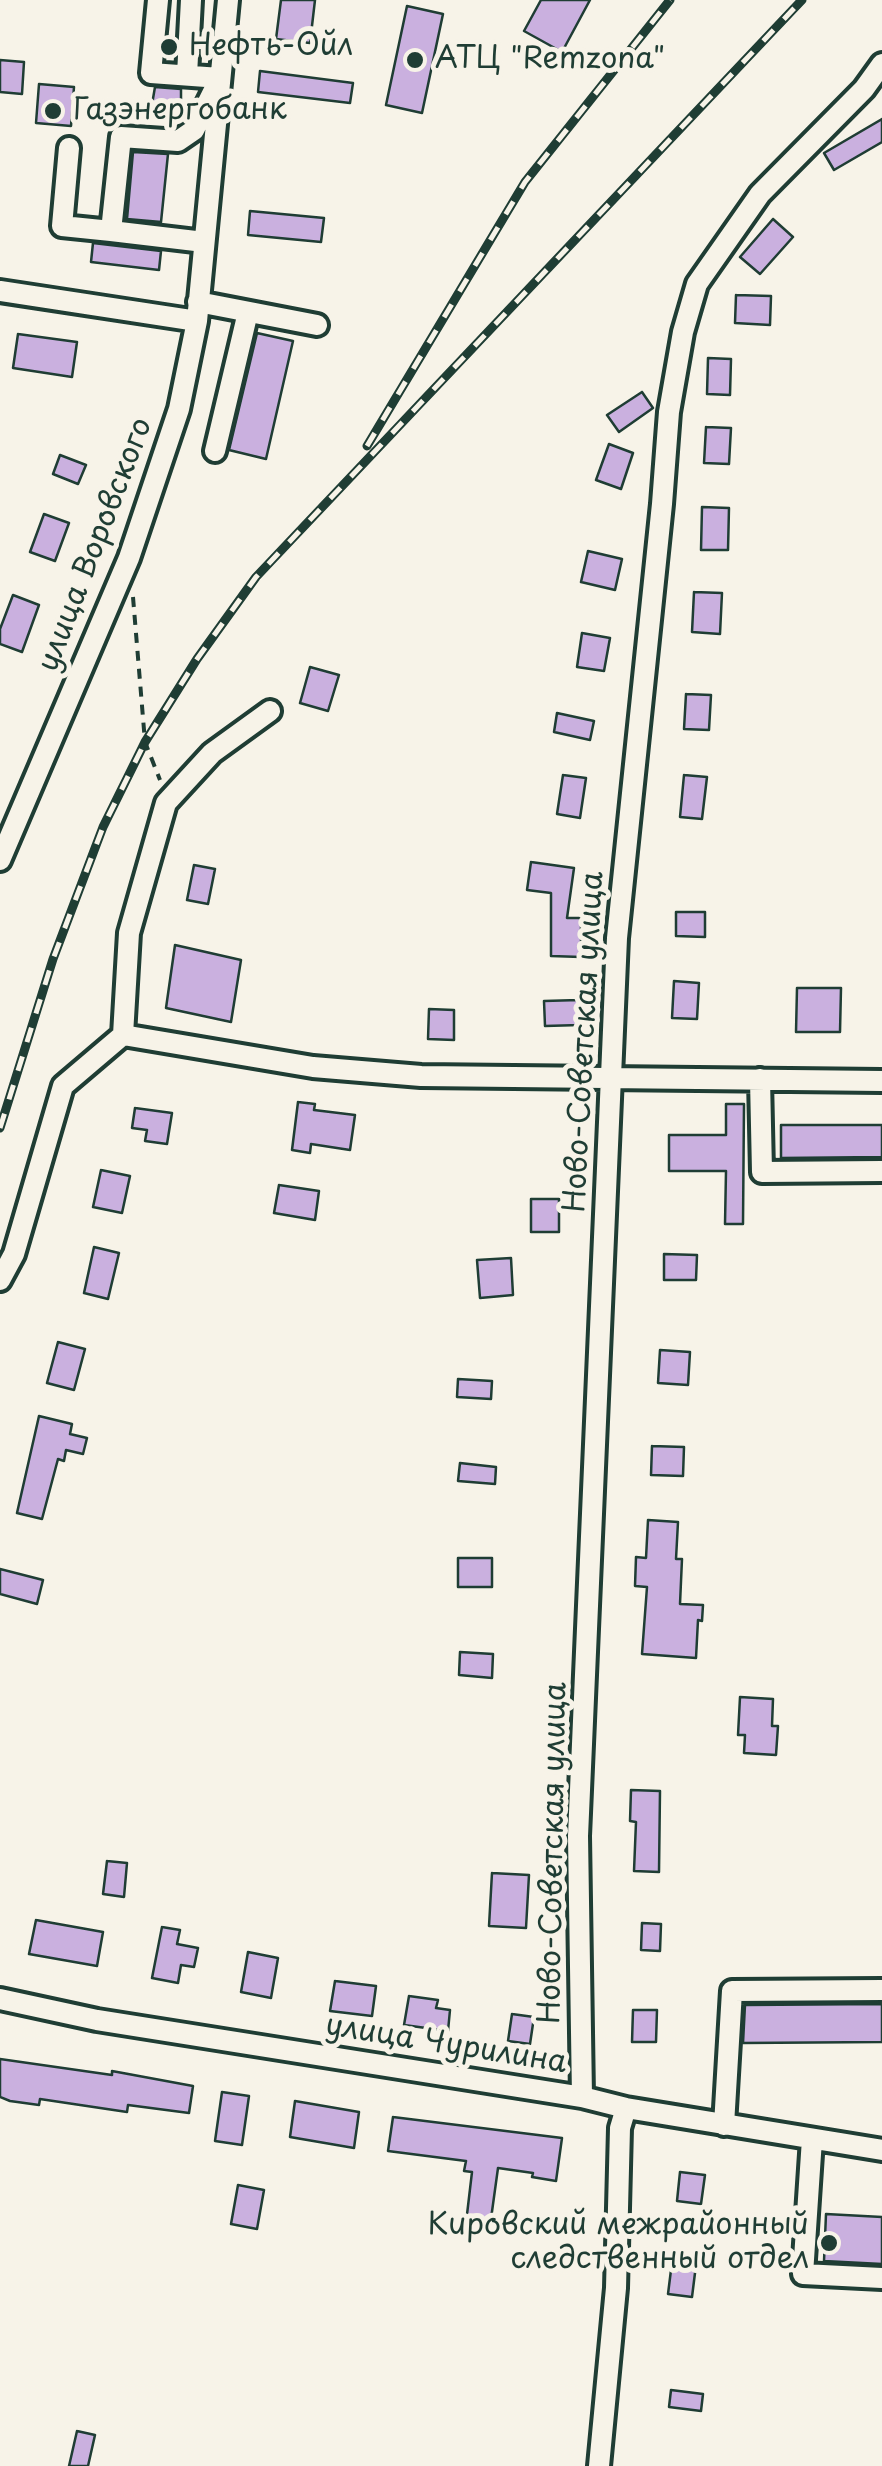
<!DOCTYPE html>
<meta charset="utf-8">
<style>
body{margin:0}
canvas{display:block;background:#f7f3e8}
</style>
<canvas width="882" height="2466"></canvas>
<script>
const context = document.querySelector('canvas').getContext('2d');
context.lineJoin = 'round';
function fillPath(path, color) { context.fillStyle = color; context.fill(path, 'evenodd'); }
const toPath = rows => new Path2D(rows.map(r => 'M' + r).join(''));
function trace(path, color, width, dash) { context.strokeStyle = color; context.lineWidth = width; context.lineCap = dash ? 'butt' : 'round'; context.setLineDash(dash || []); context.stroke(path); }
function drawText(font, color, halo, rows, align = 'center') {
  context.font = font + ' "Playpen Sans",sans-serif'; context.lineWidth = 10; context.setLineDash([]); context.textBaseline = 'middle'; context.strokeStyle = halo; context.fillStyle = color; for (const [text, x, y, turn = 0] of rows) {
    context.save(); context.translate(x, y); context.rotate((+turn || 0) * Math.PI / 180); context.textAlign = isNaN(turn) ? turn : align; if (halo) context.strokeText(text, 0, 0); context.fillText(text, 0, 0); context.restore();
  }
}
const building = toPath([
 [281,0,315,0,310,43,276,39,281,0],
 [541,0,590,0,562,52,524,31,541,0],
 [407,6,443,14,422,113,386,105,407,6],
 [0,60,24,62,22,94,0,92,0,60],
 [260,71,353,83,350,103,258,92,260,71],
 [39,84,74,87,71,126,36,123,39,84],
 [155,87,181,89,181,119,150,116,155,87],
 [882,119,882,142,834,170,824,153,882,119],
 [133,152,168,154,161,222,127,219,133,152],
 [250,211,324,218,321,242,248,235,250,211],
 [773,219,793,237,760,274,740,257,773,219],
 [93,243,161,251,159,270,91,262,93,243],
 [736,295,771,296,770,325,735,323,736,295],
 [257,333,293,341,266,459,229,450,257,333],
 [18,334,77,342,72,377,13,368,18,334],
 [708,358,731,359,730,395,707,394,708,358],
 [642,392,653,408,619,432,607,415,642,392],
 [706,427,731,428,729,464,704,463,706,427],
 [609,444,633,453,621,489,596,480,609,444],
 [60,455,86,465,78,484,53,474,60,455],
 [702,507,729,508,728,550,701,550,702,507],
 [44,514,69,523,55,561,30,552,44,514],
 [588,551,622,559,615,590,581,582,588,551],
 [694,592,722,593,720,634,692,632,694,592],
 [13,595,39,605,22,652,0,644,0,629,13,595],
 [582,633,610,638,604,671,577,667,582,633],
 [310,667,339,675,328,711,300,703,310,667],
 [686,694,711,695,709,730,684,729,686,694],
 [557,713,594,721,590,740,554,732,557,713],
 [563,775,586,778,580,818,557,814,563,775],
 [684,775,707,777,702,819,680,817,684,775],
 [531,862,574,868,567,918,581,918,581,957,551,956,551,893,527,890,531,862],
 [194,865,215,869,208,904,187,900,194,865],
 [676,912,705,912,705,937,676,936,676,912],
 [175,945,241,960,231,1022,166,1008,175,945],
 [674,981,699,983,697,1019,672,1018,674,981],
 [797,988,841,988,840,1032,796,1032,797,988],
 [579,1000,580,1025,545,1026,544,1001,579,1000],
 [429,1009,454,1010,454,1040,428,1039,429,1009],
 [298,1102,315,1104,314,1110,355,1115,350,1150,311,1144,310,1153,292,1150,298,1102],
 [726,1104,744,1104,743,1224,725,1224,726,1171,669,1171,669,1135,726,1135,726,1104],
 [135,1108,172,1113,167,1144,145,1141,147,1130,132,1128,135,1108],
 [781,1125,882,1125,882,1157,781,1158,781,1125],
 [101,1170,130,1176,122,1213,93,1207,101,1170],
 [279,1185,319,1191,315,1220,274,1213,279,1185],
 [531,1199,559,1199,559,1232,531,1232,531,1199],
 [94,1247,119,1253,108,1299,84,1293,94,1247],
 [664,1254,697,1255,696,1280,664,1280,664,1254],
 [511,1258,513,1295,480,1298,477,1260,511,1258],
 [58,1342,85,1349,74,1390,47,1383,58,1342],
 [660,1350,690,1352,688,1385,658,1383,660,1350],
 [458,1379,492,1381,491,1399,457,1397,458,1379],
 [39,1416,72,1424,70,1434,87,1438,83,1454,66,1450,64,1461,58,1459,42,1519,17,1513,39,1416],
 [652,1446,684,1447,683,1476,651,1475,652,1446],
 [460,1463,496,1467,495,1484,458,1481,460,1463],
 [648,1520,678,1522,676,1559,682,1559,680,1604,703,1605,702,1621,698,1620,696,1658,642,1654,647,1587,635,1586,636,1557,646,1558,648,1520],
 [458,1558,492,1558,492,1587,458,1587,458,1558],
 [0,1569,43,1580,37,1604,0,1594,0,1569],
 [460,1652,493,1654,492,1678,459,1675,460,1652],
 [740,1697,773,1699,772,1726,778,1726,776,1755,744,1753,745,1735,738,1735,740,1697],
 [631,1790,660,1791,659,1872,634,1871,636,1822,630,1821,631,1790],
 [107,1861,127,1863,124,1897,103,1894,107,1861],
 [492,1873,529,1875,526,1928,489,1926,492,1873],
 [36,1920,103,1932,97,1966,29,1954,36,1920],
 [642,1923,661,1924,660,1951,641,1950,642,1923],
 [162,1927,180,1930,177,1944,198,1948,194,1967,181,1965,178,1983,152,1978,162,1927],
 [248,1952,278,1958,271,1998,241,1992,248,1952],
 [335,1981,376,1986,372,2016,330,2011,335,1981],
 [409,1996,438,2000,436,2008,450,2010,448,2031,404,2025,409,1996],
 [882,2004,882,2042,743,2043,745,2005,882,2004],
 [633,2010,657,2010,656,2042,632,2042,633,2010],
 [512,2014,534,2017,530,2044,508,2041,512,2014],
 [0,2059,112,2075,112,2071,193,2086,189,2113,128,2105,127,2112,40,2099,39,2105,10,2101,0,2097,0,2059],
 [222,2092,249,2096,242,2145,215,2141,222,2092],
 [295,2101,359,2112,354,2148,290,2137,295,2101],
 [393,2117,562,2138,556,2181,532,2177,533,2173,498,2168,490,2226,466,2223,472,2172,464,2171,466,2161,388,2151,393,2117],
 [680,2172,705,2175,701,2204,677,2201,680,2172],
 [238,2185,264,2190,257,2229,231,2224,238,2185],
 [826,2214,882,2217,882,2264,824,2261,826,2214],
 [673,2254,697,2257,692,2297,668,2294,673,2254],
 [671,2390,703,2394,701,2411,669,2407,671,2390],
 [77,2431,95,2435,88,2466,69,2466,77,2431]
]);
fillPath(building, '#cab0df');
trace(building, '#1f3d34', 2.5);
const minor = toPath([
 [158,0,151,73,220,78,194,130,178,141,121,137,111,231,204,242],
 [187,75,191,0],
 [69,148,62,226,111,231],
 [0,291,197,321],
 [198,302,317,325],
 [215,451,248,312],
 [0,860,129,558,179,409,197,321,228,0],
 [123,1035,313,1067,421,1076,882,1081],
 [760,1079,762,1172,882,1171],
 [0,1280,14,1254,63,1086,123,1035,129,933,166,803,212,753,270,711],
 [0,1999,97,2020,582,2097,626,2108,882,2150],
 [582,2097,578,1836,617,938,662,504,669,412,683,332,697,284,760,194,864,89,882,64],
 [724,2125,732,1991,882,1990],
 [812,2139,803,2274,882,2278],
 [599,2466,616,2288,620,2128,626,2108]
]);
trace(minor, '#1f3d34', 28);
trace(toPath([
 [133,597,145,742,160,780]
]), '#1f3d34', 4, [10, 8]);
trace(minor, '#f7f3e8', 20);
const rail = toPath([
 [367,446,525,182,670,0],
 [0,1128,53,959,103,827,145,742,197,659,256,577,802,0]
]);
trace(rail, '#1f3d34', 9);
trace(rail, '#f7f3e8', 5, [15]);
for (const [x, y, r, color] of [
 [169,47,10,"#1f3d34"],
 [415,60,10,"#1f3d34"],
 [53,111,10,"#1f3d34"],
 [829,2243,10,"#1f3d34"]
]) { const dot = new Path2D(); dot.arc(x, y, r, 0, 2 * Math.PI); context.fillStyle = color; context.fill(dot); trace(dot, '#f7f3e8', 4); }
drawText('30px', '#1f3d34', '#f7f3e8', [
 ["Нефть-Ойл",189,47],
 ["АТЦ \"Remzona\"",435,60],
 ["Газэнергобанк",73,111],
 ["Кировский межрайонный",809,2226,"right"],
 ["следственный отдел",809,2260,"right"]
], 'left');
drawText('30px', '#1f3d34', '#f7f3e8', [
 ["улица Воровского",96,545,-69],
 ["Ново-Советская улица",585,1042,-87],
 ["Ново-Советская улица",554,1853,-89],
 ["улица Чурилина",446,2045,9]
]);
</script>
